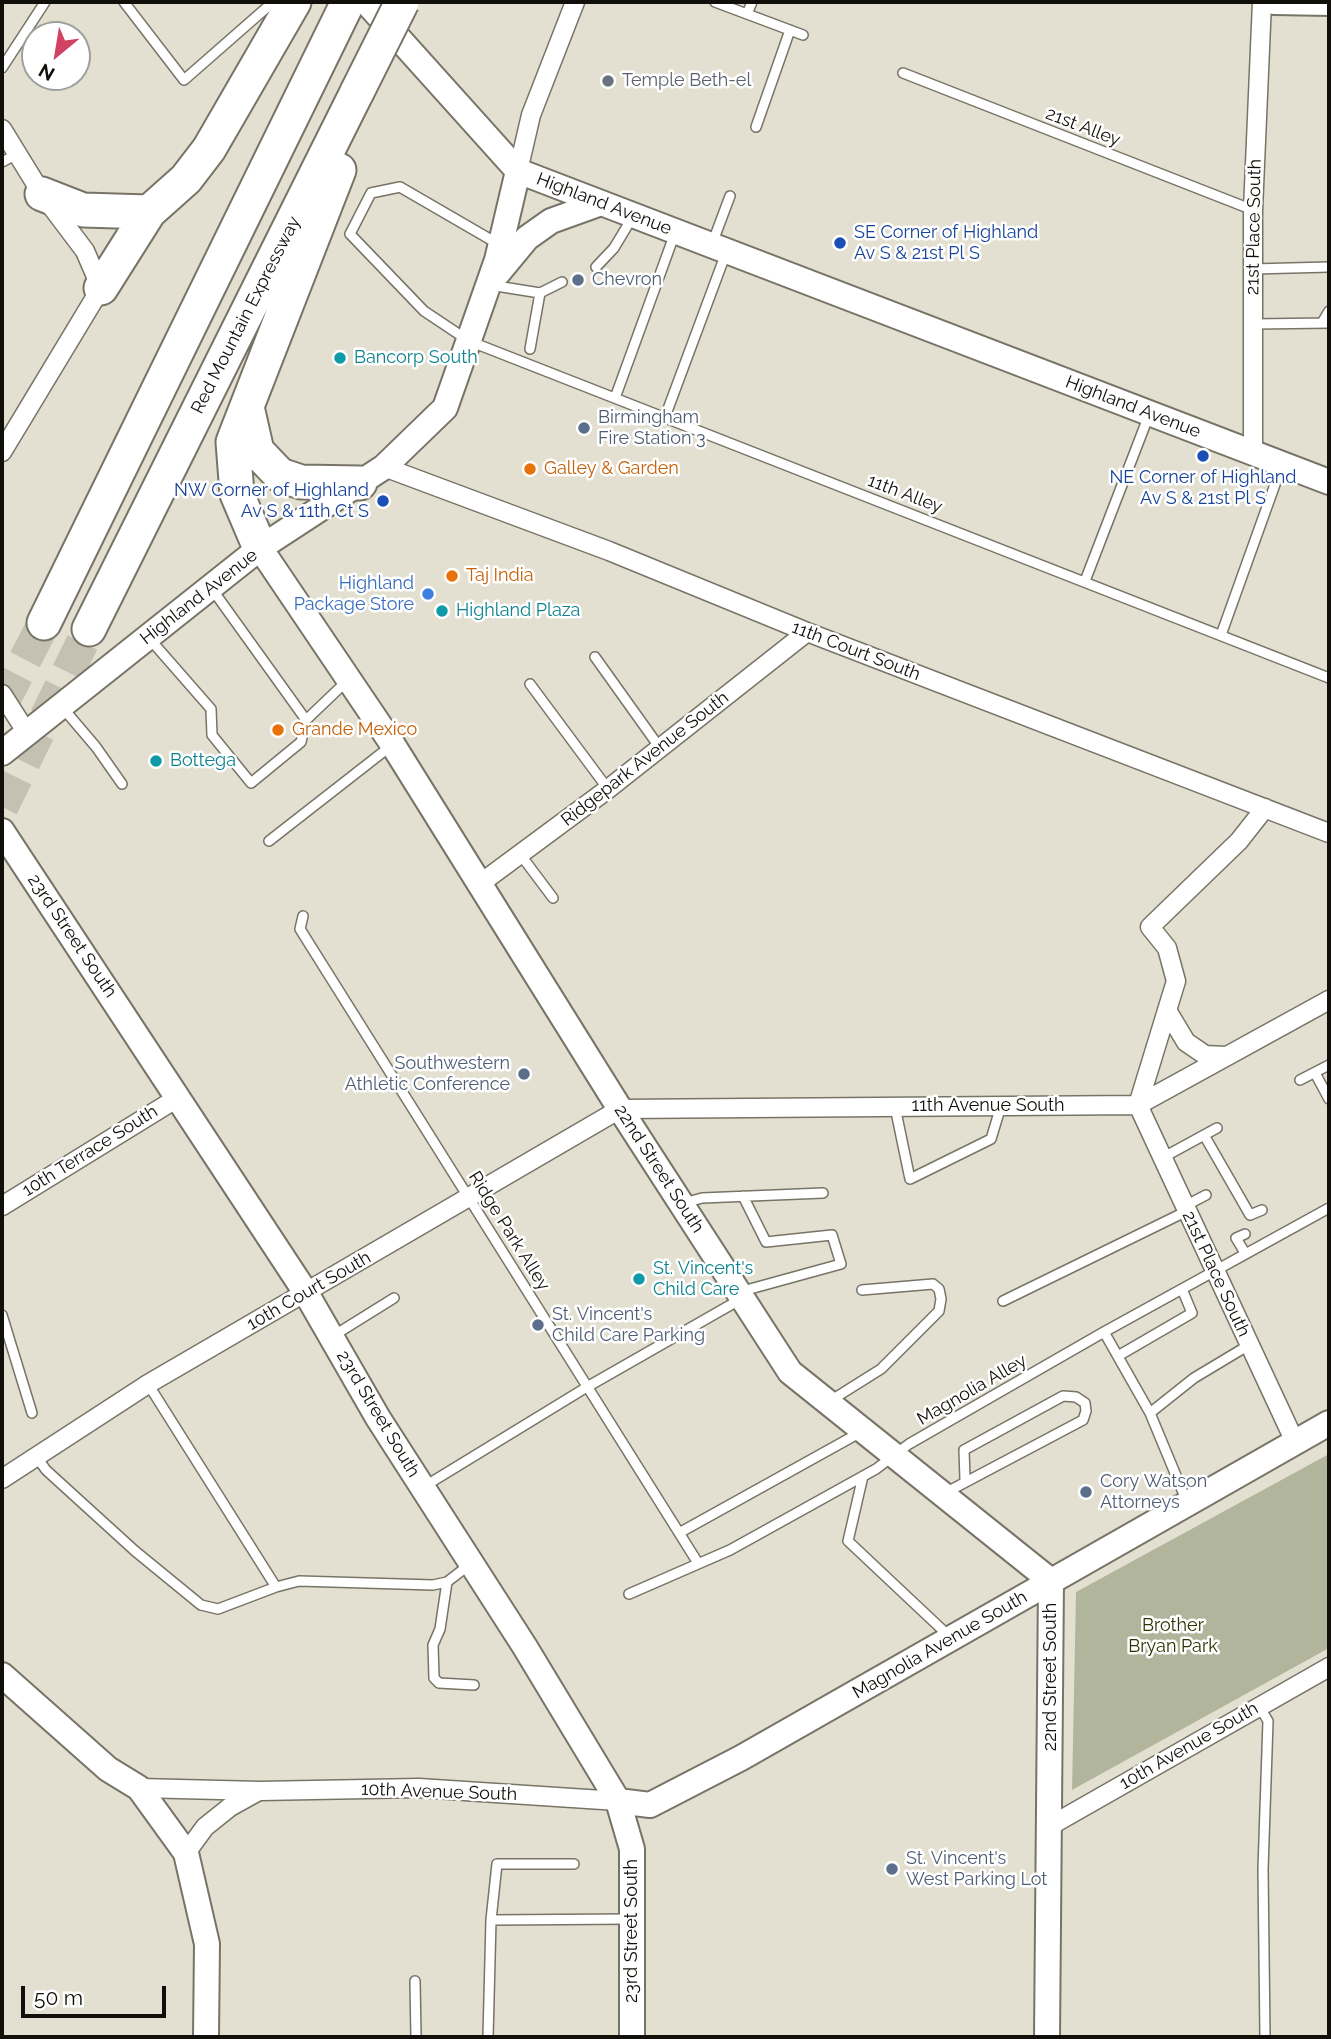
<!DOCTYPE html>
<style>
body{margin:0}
#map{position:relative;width:1331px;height:2039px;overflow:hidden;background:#e4e0d1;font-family:Raleway,sans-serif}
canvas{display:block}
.frame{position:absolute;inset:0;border:4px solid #100f0a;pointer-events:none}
.north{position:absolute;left:21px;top:21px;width:70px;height:70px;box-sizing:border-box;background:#fff;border:2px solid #9f9f9d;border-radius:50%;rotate:210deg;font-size:19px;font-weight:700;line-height:28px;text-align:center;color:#100f0a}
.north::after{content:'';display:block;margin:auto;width:24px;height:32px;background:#d24263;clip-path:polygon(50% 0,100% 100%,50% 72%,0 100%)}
.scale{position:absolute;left:21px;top:1986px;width:145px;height:32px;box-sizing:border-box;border:4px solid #100f0a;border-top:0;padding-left:9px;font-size:21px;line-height:24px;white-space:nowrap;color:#100f0a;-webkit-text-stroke:5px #fff;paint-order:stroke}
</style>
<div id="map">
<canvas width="1331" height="2039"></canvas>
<div class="frame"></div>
<div class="north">N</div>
<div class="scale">50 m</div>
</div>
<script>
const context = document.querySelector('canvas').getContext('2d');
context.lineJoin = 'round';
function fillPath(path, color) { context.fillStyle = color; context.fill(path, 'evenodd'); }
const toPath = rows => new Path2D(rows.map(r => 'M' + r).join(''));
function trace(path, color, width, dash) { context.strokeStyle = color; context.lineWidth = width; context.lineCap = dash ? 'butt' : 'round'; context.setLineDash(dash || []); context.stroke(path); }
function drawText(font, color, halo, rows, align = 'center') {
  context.font = font + ' Raleway,sans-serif'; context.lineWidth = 5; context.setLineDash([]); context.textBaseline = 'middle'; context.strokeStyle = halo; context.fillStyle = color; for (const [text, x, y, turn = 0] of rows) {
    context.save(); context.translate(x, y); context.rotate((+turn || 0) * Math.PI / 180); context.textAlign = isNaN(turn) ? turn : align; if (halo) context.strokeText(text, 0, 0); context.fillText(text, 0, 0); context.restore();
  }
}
fillPath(toPath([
 [1329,1454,1329,1648,1072,1790,1076,1592]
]), '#b1b59b');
trace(toPath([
 [2,704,44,623],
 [2,807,89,629]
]), '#c4c1b3', 33, [33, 17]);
const lane = toPath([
 [124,2,184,80,273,2],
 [715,2,803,35],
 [747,14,752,2],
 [2,68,45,2],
 [903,73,1253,210],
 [756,127,790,30],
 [2,162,17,154],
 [712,244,730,196],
 [500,245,400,187,371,193,350,234,424,311,469,341,1329,678],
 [596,267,614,248,632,218],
 [1253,269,1329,267],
 [490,285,540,293,562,282],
 [1323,321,1329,311],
 [1253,324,1329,323],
 [530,349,540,293],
 [615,398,675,233],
 [665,417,726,253],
 [1085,581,1149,415],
 [212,589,306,720],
 [1221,635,1282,465],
 [148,637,211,709,212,735,251,783,301,742,306,720,348,680],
 [595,657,660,748],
 [530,684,608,789],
 [62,707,96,747,122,784],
 [269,841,392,745],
 [520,854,553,898],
 [303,916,300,929,698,1563],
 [1315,1073,1329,1099],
 [1300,1080,1329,1065],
 [895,1107,910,1179,991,1139,1001,1106],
 [1204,1135,1250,1215,1262,1210],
 [1162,1158,1217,1128],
 [684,1203,702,1198,823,1193],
 [1185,1206,1206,1195],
 [1245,1234,1236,1238,1245,1253],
 [739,1292,841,1264,832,1235,766,1242,743,1196],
 [1003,1301,1187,1211],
 [2,1315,32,1413],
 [1104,1332,1150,1413],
 [333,1336,394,1298],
 [1118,1356,1192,1313,1182,1289],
 [148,1384,276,1587],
 [830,1401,881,1369,939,1311,941,1299,939,1289,933,1284,862,1290],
 [36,1456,46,1470,135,1551,201,1605,218,1609,276,1587,299,1581,433,1585,447,1582,469,1565],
 [863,1476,848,1541,950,1637],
 [425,1486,587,1387,741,1299],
 [945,1493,1083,1420,1086,1411,1085,1403,1076,1397,1063,1396,964,1450,965,1480],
 [1187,1502,1150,1413,1194,1378,1249,1345],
 [679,1533,861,1432],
 [447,1582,440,1629,433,1645,434,1678,439,1683,474,1685],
 [629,1594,730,1550,876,1469,909,1444,1104,1332,1329,1208],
 [1259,1706,1268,1721,1263,1869,1265,2037],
 [491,1920,630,1919],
 [415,1981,416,2037],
 [488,2037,491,1920,497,1864,574,1864]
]);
const street = toPath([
 [2,129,42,194,85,251,101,288,2,452],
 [518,171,531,115,575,2],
 [1253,452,1253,210,1262,2],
 [384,467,609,551,807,632,1329,833],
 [2,694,27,733],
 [481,883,608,789,807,632],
 [1168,1012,1186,1042,1205,1055,1226,1056],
 [1138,1105,1295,1442],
 [1138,1105,1176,981,1167,948,1150,927,1239,841,1265,808],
 [2,1206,179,1097],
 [2,1479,148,1384,620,1109,1138,1105,1329,1000],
 [139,1788,260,1791,419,1788,618,1801],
 [1050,1826,1329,1667],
 [186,1853,205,1827,230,1807,257,1792]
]);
const secondary = toPath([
 [366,2,518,171,1329,482],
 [1274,2,1329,3],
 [498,273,527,238,551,221,601,203],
 [260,548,393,745,620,1109,790,1372,1051,1581,1047,2037],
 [2,753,260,548,384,467,445,408,497,260,518,171],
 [2,831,306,1293,378,1418,525,1647,618,1801,632,1849,632,2037],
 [2,1675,108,1769,139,1788,186,1853,207,1944,206,2037],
 [618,1801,650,1805,741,1758,1329,1423]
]);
const highway = toPath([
 [42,194,83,210,149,212],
 [101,288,149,212,186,179,209,149,294,2],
 [247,407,257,451,280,475,301,482,360,483],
 [260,548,237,494,233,442,339,170],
 [44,623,348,2],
 [89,629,357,92]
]);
trace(lane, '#777467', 12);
trace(street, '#777467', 21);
trace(secondary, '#777467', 28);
trace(highway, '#777467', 37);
trace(lane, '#fff', 9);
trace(street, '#fff', 18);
trace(secondary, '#fff', 24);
trace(highway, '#fff', 33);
const highwayBridge = toPath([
 [357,92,402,2]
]);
trace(highwayBridge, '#777467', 37, []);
trace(highwayBridge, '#fff', 33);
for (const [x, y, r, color] of [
 [608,81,7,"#6b7280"],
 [840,243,7,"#1a4fb4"],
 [578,280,7,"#5c6f8a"],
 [340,358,7,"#0f9aa8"],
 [584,428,7,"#5c6f8a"],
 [1203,456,7,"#1a4fb4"],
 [530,469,7,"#e8710a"],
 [383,501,7,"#1a4fb4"],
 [452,576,7,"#e8710a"],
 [428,594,7,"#3f7fe0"],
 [442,611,7,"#0f9aa8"],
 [278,730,7,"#e8710a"],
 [156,761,7,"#0f9aa8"],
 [524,1074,7,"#5c6f8a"],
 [639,1279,7,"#0f9aa8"],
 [538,1325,7,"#5c6f8a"],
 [1086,1492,7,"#5c6f8a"],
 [892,1869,7,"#5c6f8a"]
]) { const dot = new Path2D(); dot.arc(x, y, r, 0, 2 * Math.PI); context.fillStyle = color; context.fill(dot); trace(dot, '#fff', 2.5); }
drawText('18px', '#5b616d', '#fff', [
 ["Temple Beth-el",622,81]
], 'left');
drawText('18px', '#100f0a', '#fff', [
 ["21st Alley",1083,127,21],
 ["Highland Avenue",604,204,21],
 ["21st Place South",1254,227,-89],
 ["Red Mountain Expressway",246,315,-63],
 ["Highland Avenue",1133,407,21],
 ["11th Alley",905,494,21],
 ["Highland Avenue",199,597,-38],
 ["11th Court South",856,651,21],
 ["Ridgepark Avenue South",645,759,-38],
 ["23rd Street South",72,936,56],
 ["11th Avenue South",988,1106],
 ["10th Terrace South",90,1151,-32],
 ["22nd Street South",659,1169,57],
 ["Ridge Park Alley",509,1231,58],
 ["21st Place South",1216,1274,65],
 ["10th Court South",309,1291,-30],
 ["Magnolia Alley",972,1390,-30],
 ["23rd Street South",378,1414,59],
 ["Magnolia Avenue South",940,1645,-30],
 ["22nd Street South",1051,1677,-90],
 ["10th Avenue South",1189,1746,-30],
 ["10th Avenue South",439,1792,2],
 ["23rd Street South",632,1931,-90]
]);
drawText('18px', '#164399', '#fff', [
 ["SE Corner of Highland",854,233],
 ["Av S & 21st Pl S",854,254],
 ["NE Corner of Highland",1203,478,"center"],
 ["Av S & 21st Pl S",1203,499,"center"],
 ["NW Corner of Highland",369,491,"right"],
 ["Av S & 11th Ct S",369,512,"right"]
], 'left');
drawText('18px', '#4e5e75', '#fff', [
 ["Chevron",592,280],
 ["Birmingham",598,418],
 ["Fire Station 3",598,439],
 ["Southwestern",510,1064,"right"],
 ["Athletic Conference",510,1085,"right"],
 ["St. Vincent's",552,1315],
 ["Child Care Parking",552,1336],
 ["Cory Watson",1100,1482],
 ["Attorneys",1100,1503],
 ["St. Vincent's",906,1859],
 ["West Parking Lot",906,1880]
], 'left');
drawText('18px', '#0d838f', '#fff', [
 ["Bancorp South",354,358],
 ["Highland Plaza",456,611],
 ["Bottega",170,761],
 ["St. Vincent's",653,1269],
 ["Child Care",653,1290]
], 'left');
drawText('18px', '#c56008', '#fff', [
 ["Galley & Garden",544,469],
 ["Taj India",466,576],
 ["Grande Mexico",292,730]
], 'left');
drawText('18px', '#366cbe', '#fff', [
 ["Highland",414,584],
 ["Package Store",414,605]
], 'right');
drawText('18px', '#2f3300', '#fff', [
 ["Brother",1173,1626],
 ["Bryan Park",1173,1647]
]);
</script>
